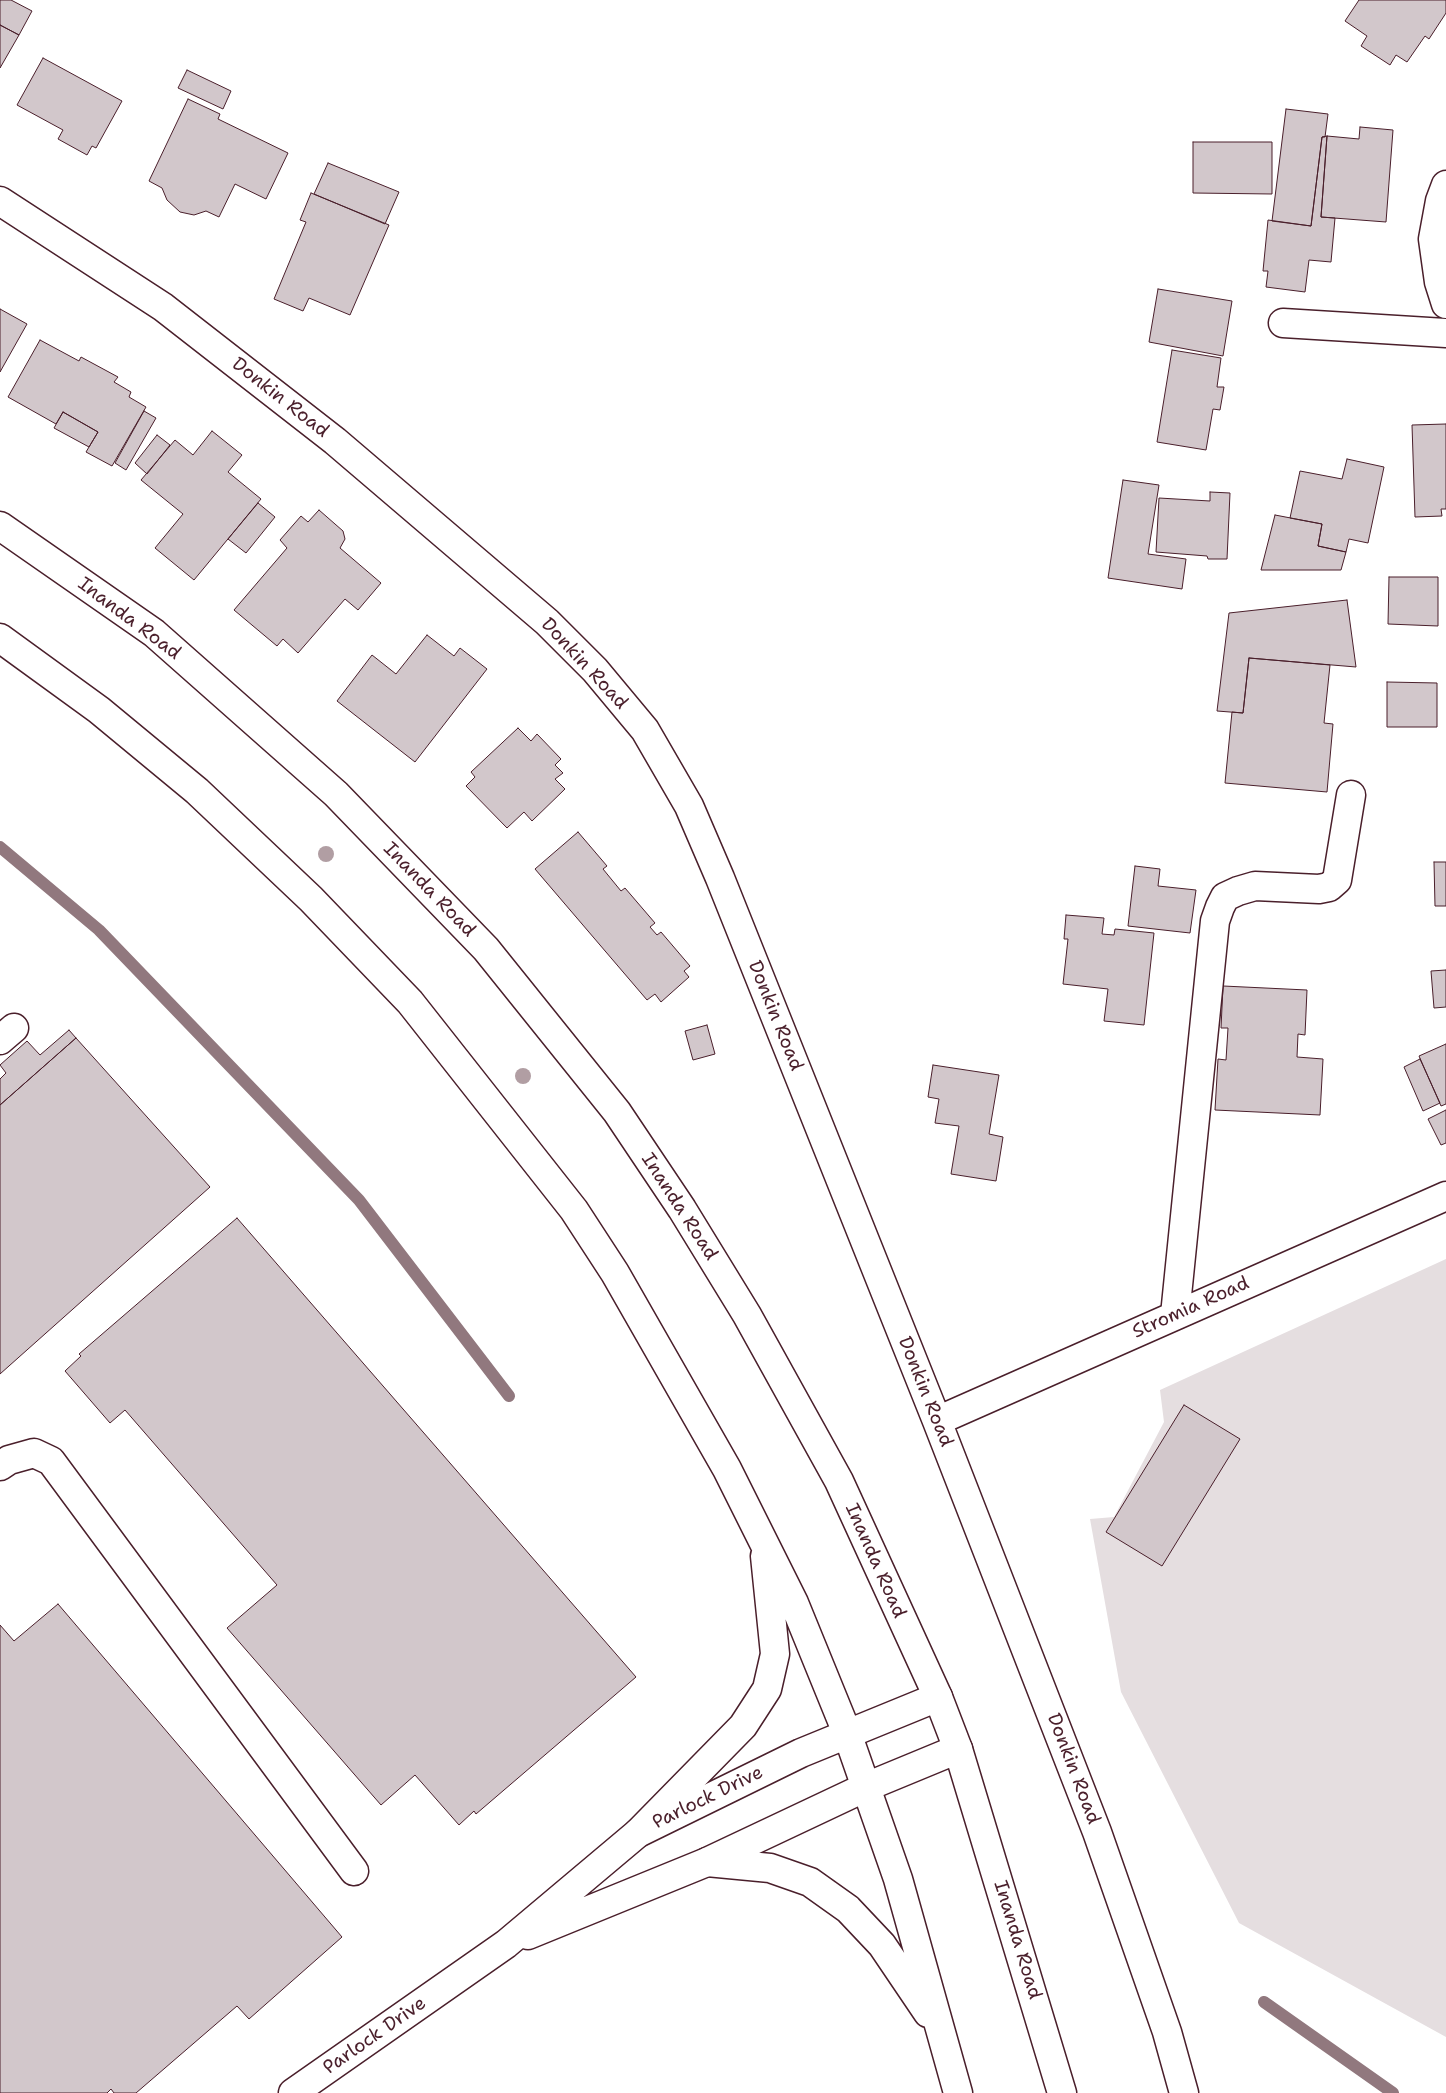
<!DOCTYPE html>
<style>
body{margin:0}
canvas{display:block;background:#fff}
</style>
<canvas width="1446" height="2093"></canvas>
<script>
const context = document.querySelector('canvas').getContext('2d');
context.lineJoin = 'round';
function fillPath(path, color) { context.fillStyle = color; context.fill(path, 'evenodd'); }
const toPath = rows => new Path2D(rows.map(r => 'M' + r).join(''));
function trace(path, color, width, dash) { context.strokeStyle = color; context.lineWidth = width; context.lineCap = dash ? 'butt' : 'round'; context.setLineDash(dash || []); context.stroke(path); }
function drawText(font, color, halo, rows, align = 'center') {
  context.font = font + ' "Shantell Sans",sans-serif'; context.lineWidth = 4; context.setLineDash([]); context.textBaseline = 'middle'; context.strokeStyle = halo; context.fillStyle = color; for (const [text, x, y, turn = 0] of rows) {
    context.save(); context.translate(x, y); context.rotate((+turn || 0) * Math.PI / 180); context.textAlign = isNaN(turn) ? turn : align; if (halo) context.strokeText(text, 0, 0); context.fillText(text, 0, 0); context.restore();
  }
}
fillPath(toPath([
 [1446,1259,1446,2037,1239,1923,1121,1692,1090,1519,1114,1517,1164,1422,1160,1390]
]), '#e5dee0');
trace(toPath([
 [0,847,99,930,359,1200,509,1396],
 [1264,2002,1393,2093]
]), '#91787e', 12);
const building = toPath([
 [0,0,11,0,32,11,19,35,0,25,0,0],
 [1359,0,1446,0,1446,13,1429,39,1425,36,1407,62,1396,55,1390,65,1361,46,1367,36,1345,21,1359,0],
 [0,25,19,35,0,68,0,25],
 [43,58,122,101,96,148,92,146,87,155,58,139,63,130,17,105,43,58],
 [187,70,231,91,223,109,178,88,187,70],
 [188,99,220,114,218,119,288,153,266,199,235,184,219,217,206,211,194,215,180,212,167,200,162,188,149,181,188,99],
 [1286,109,1328,114,1325,137,1322,137,1311,226,1272,221,1286,109],
 [1360,127,1393,130,1386,222,1321,217,1327,136,1359,139,1360,127],
 [1327,136,1321,217,1335,218,1331,262,1309,260,1305,292,1266,287,1268,271,1263,271,1268,220,1311,226,1322,137,1327,136],
 [1193,142,1272,142,1272,194,1193,193,1193,142],
 [328,163,399,192,385,224,314,194,328,163],
 [311,193,389,225,350,315,309,298,303,311,274,299,306,222,300,220,311,193],
 [1158,289,1232,301,1223,356,1149,342,1158,289],
 [0,309,27,324,0,372,0,309],
 [40,340,79,361,81,357,118,377,114,382,131,392,129,397,146,407,112,466,86,452,98,432,63,412,56,424,8,397,40,340],
 [1172,350,1221,358,1217,387,1224,387,1220,410,1213,409,1206,450,1157,442,1172,350],
 [144,411,156,418,126,470,115,463,144,411],
 [63,412,98,432,89,447,54,428,63,412],
 [1446,424,1446,509,1441,509,1442,516,1415,517,1412,425,1446,424],
 [212,431,242,455,228,472,261,499,194,580,155,548,183,514,141,480,175,440,193,455,212,431],
 [157,435,170,445,147,474,135,463,157,435],
 [1347,459,1384,467,1368,543,1349,539,1346,552,1318,546,1322,524,1290,518,1300,471,1342,479,1347,459],
 [1123,480,1159,485,1148,554,1186,559,1182,589,1108,578,1123,480],
 [1210,492,1230,493,1227,559,1208,559,1207,556,1156,552,1159,498,1210,501,1210,492],
 [258,503,275,517,246,553,228,539,258,503],
 [319,510,343,531,345,539,340,548,381,583,358,610,345,599,298,653,283,639,277,646,234,610,287,548,280,540,301,516,308,522,319,510],
 [1275,515,1322,524,1318,546,1346,552,1341,570,1261,570,1275,515],
 [1389,577,1438,577,1438,626,1388,624,1389,577],
 [1347,600,1356,667,1249,658,1243,713,1217,711,1229,613,1347,600],
 [427,635,454,656,460,648,487,669,415,762,337,701,372,655,396,674,427,635],
 [1249,658,1330,665,1324,723,1333,724,1327,792,1225,783,1232,712,1243,713,1249,658],
 [1387,682,1437,683,1437,727,1387,727,1387,682],
 [518,728,531,741,537,734,561,759,555,765,563,773,555,779,565,789,532,821,524,812,507,828,466,786,475,777,471,772,518,728],
 [578,832,607,866,603,869,621,891,625,888,655,923,650,927,657,935,661,932,690,966,684,971,689,977,661,1002,655,994,647,1000,535,869,578,832],
 [1434,862,1446,862,1446,906,1435,906,1434,862],
 [1135,866,1160,869,1158,886,1196,890,1190,933,1128,926,1135,866],
 [1066,915,1104,918,1102,934,1114,935,1115,929,1154,933,1144,1025,1104,1021,1108,989,1063,984,1068,939,1064,939,1066,915],
 [1446,970,1446,1007,1434,1008,1431,971,1446,970],
 [1223,986,1307,990,1305,1035,1298,1034,1297,1057,1323,1059,1320,1115,1215,1110,1218,1059,1226,1060,1228,1028,1221,1028,1223,986],
 [707,1025,715,1054,693,1060,685,1031,707,1025],
 [69,1030,76,1038,0,1105,0,1079,6,1073,0,1065,27,1041,40,1055,69,1030],
 [76,1038,210,1187,0,1374,0,1105,76,1038],
 [1446,1044,1446,1104,1441,1106,1419,1056,1446,1044],
 [1420,1059,1440,1103,1423,1111,1404,1067,1420,1059],
 [933,1065,999,1075,989,1134,1003,1137,996,1181,951,1174,959,1126,935,1123,939,1099,928,1097,933,1065],
 [1446,1110,1446,1143,1441,1145,1428,1119,1446,1110],
 [237,1218,636,1677,476,1814,474,1811,459,1825,415,1775,381,1805,227,1628,277,1585,125,1410,110,1423,65,1371,81,1356,79,1354,237,1218],
 [1184,1405,1240,1439,1162,1566,1106,1532,1184,1405],
 [58,1604,342,1937,249,2019,237,2006,136,2093,114,2093,111,2089,107,2093,0,2093,0,1625,14,1641,58,1604]
]);
fillPath(building, '#d2c7cb');
trace(building, '#4a1f2b', 1);
const minor = toPath([
 [1446,185,1440,201,1433,239,1439,282,1446,304],
 [0,201,163,307,335,441,547,622,595,670,645,730,689,806,720,878,937,1421,1097,1832,1167,2032,1184,2093],
 [1283,323,1446,333],
 [0,1040,14,1028],
 [1175,1315,1215,921,1220,907,1225,897,1238,891,1255,886,1319,889,1329,887,1337,880,1351,795],
 [937,1421,1446,1196],
 [0,1466,9,1460,34,1453,51,1461,354,1871],
 [528,1935,707,1862,866,1787,958,1749],
 [293,2093,506,1944,638,1833,801,1753,938,1697]
]);
const major = toPath([
 [0,526,154,633,336,794,486,949,617,1112,682,1209,747,1315,839,1481,938,1697,958,1749,1062,2093],
 [0,638,99,710,197,791,311,899,410,1002,574,1210,615,1273,727,1469,794,1603,847,1733,898,1879,958,2093],
 [638,1833,743,1726,767,1689,775,1654,765,1556],
 [707,1862,770,1868,810,1882,848,1909,882,1945,928,2013]
]);
trace(minor, '#4a1f2b', 31);
trace(major, '#4a1f2b', 31);
trace(minor, '#fff', 28);
trace(major, '#fff', 28);
context.fillStyle = '#b19ea3';
for (const [x, y] of [
 [326,854],
 [523,1076]
]) { context.beginPath(); context.arc(x, y, 8, 0, 2 * Math.PI); context.fill(); }
drawText('19px', '#4a1f2b', '#fff', [
 ["Donkin Road",280,398,38],
 ["Inanda Road",129,619,37],
 ["Donkin Road",584,664,47],
 ["Inanda Road",429,890,46],
 ["Donkin Road",775,1016,68],
 ["Inanda Road",679,1207,57],
 ["Stromia Road",1191,1308,-24],
 ["Donkin Road",925,1392,68],
 ["Inanda Road",875,1561,66],
 ["Donkin Road",1073,1769,69],
 ["Parlock Drive",708,1798,-26],
 ["Inanda Road",1017,1940,73],
 ["Parlock Drive",375,2036,-35]
]);
</script>
